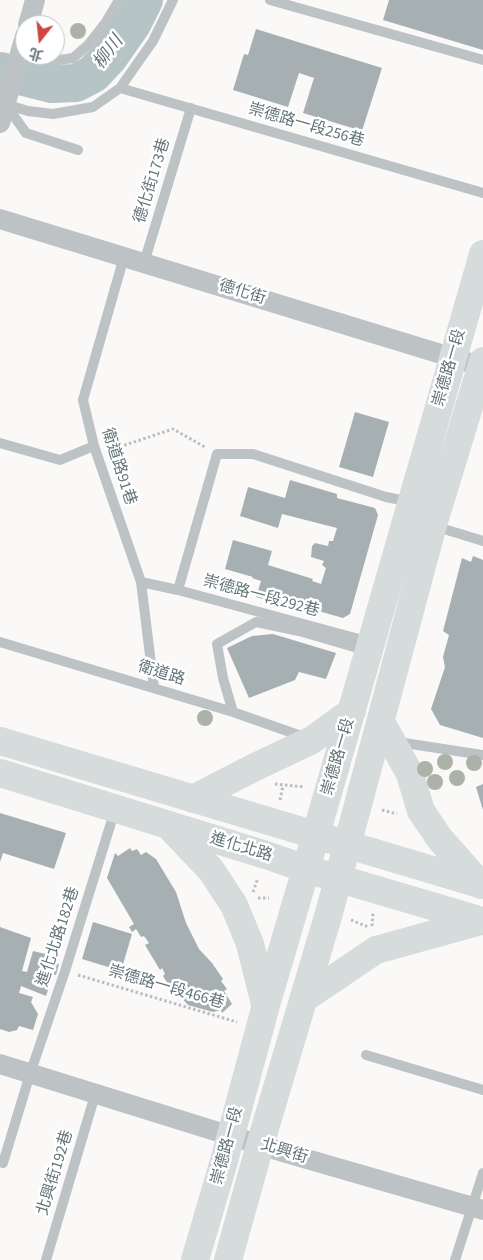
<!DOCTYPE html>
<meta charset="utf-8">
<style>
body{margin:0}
#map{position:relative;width:483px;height:1260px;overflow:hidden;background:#faf9f8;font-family:"Source Sans 3","Noto Sans TC",sans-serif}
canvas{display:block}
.north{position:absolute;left:15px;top:15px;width:50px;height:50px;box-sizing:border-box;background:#fff;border:1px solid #c1c8c9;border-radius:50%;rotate:196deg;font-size:14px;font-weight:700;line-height:20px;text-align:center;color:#647579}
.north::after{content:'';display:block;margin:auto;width:18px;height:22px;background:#cf4543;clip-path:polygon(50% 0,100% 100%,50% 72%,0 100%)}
</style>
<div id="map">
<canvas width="483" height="1260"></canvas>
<div class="north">北</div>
</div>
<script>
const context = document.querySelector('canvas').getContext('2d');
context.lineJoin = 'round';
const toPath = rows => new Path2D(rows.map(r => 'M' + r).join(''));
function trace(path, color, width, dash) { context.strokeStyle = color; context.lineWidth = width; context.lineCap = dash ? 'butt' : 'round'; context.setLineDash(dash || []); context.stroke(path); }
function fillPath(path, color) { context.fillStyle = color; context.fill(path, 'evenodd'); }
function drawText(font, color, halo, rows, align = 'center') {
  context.font = font + ' "Source Sans 3","Noto Sans TC",sans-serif'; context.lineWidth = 5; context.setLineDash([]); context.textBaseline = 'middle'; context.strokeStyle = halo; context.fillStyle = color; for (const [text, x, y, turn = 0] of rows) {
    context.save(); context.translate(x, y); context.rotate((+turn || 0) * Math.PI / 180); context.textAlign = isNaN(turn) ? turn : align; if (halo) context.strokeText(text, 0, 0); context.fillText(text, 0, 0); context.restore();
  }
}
trace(toPath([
 [0,71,52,84,76,83,93,74,109,57,132,24,144,0]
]), '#b6c4c5', 38);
fillPath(toPath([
 [389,0,483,0,483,50,383,20],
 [256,29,382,68,362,131,303,113,314,78,299,73,288,107,233,90,244,54,248,55],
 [355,412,389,422,373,477,339,467],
 [290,480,337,494,337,498,375,508,378,515,350,614,343,618,315,610,314,614,256,597,261,581,252,578,253,577,225,569,233,540,272,551,268,565,313,579,312,581,321,584,326,568,322,565,324,561,311,557,312,546,315,543,328,546,329,541,333,541,337,528,282,514,278,528,240,516,248,487,285,498],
 [473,556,483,560,483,738,440,725,431,709,445,667,443,657,449,635,443,631,462,558,471,562],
 [273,634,336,653,326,679,299,672,295,680,249,698,227,648,252,636],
 [483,784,483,810,476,787],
 [0,813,66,833,54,869,3,853,0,862],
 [130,848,132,851,137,849,141,855,146,852,156,859,176,892,186,923,199,949,212,963,223,979,221,981,227,989,224,991,232,1004,222,1013,221,1010,213,1012,188,1005,179,995,176,997,163,976,165,974,162,968,160,970,145,945,149,943,144,936,141,937,136,929,132,932,129,927,134,924,107,878,115,853,118,856],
 [93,922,132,934,121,971,82,959],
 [0,927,31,938,22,971,27,972,33,951,58,957,56,963,59,964,56,975,53,975,46,996,21,986,19,993,33,997,31,1002,38,1014,33,1030,19,1026,17,1030,9,1032,0,1029]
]), '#a6b0b2');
trace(toPath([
 [110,450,173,429,205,447],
 [275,784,304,787],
 [280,800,283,786],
 [382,810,397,814],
 [253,892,258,878],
 [258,898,269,898],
 [351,920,368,927],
 [372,926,373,913],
 [78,975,237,1022]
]), '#babec0', 3, [2.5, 2.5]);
trace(toPath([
 [270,0,483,60],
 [19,57,46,62,73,58,88,45,106,22,119,0],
 [120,88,483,193],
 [5,104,28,111,53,114,93,107,120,88,153,41,173,0],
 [6,105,26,133,78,150],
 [124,257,83,400,94,446,141,582,154,688],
 [144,263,191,108],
 [0,443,60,460,94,446],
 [434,526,483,541],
 [141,582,178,590,370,642],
 [178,590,217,454,253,454,386,497,411,502],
 [0,642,233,712,307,738],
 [233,712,223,678,217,644,256,622,299,631,368,651],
 [398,742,483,755],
 [366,1055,483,1090],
 [0,1162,3,1163,30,1074,65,971,115,810],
 [46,1260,95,1095],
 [455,1260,483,1173]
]), '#bdc3c5', 10);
trace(toPath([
 [28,25,35,0],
 [0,123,25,36],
 [0,219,467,362],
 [0,1064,286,1153,483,1210]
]), '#bdc3c5', 20);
trace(toPath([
 [381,722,410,774,421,811,440,839,481,885],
 [0,741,483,885],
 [0,773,266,855,306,869,483,921],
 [193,799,253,768,312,740,352,711],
 [171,828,211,870,234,905,250,944,265,1004],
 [305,998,376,950,481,921],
 [195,1260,224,1161,266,1005,306,869,483,254],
 [228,1260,260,1145,329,913,433,525,483,361]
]), '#d6dbdc', 28);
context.fillStyle = '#acb2a8';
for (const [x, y] of [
 [78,31],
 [205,718],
 [445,762],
 [474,763],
 [425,769],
 [457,778],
 [435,782]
]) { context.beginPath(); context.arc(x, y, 8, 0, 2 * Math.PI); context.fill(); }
drawText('16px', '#647579', '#fff', [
 ["崇德路一段256巷",306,126,16],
 ["德化街173巷",153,181,-73],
 ["德化街",242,293,17],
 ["崇德路一段",450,368,-74],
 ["衛道路91巷",118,467,72],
 ["崇德路一段292巷",261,597,15],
 ["衛道路",161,674,17],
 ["崇德路一段",339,757,-74],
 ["進化北路",241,848,17],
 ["進化北路182巷",59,937,-72],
 ["崇德路一段466巷",166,988,16],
 ["崇德路一段",228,1146,-75],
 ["北興街",284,1152,17],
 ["北興街192巷",56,1173,-73]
]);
drawText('italic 18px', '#637879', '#fff', [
 ["柳川",109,53,-53]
]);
</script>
